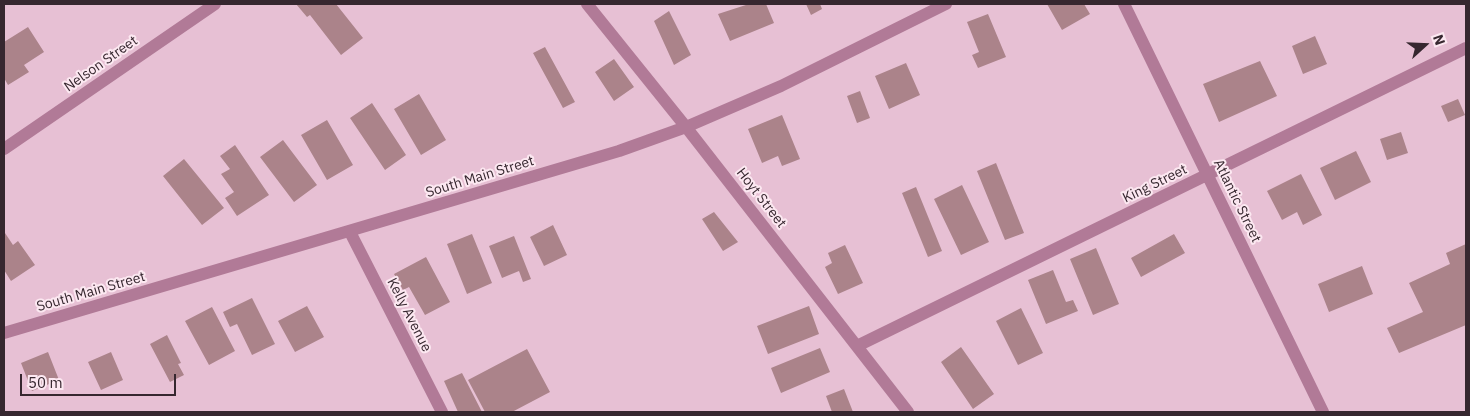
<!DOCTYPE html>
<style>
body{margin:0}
#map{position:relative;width:1470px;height:416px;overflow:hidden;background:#e7c0d4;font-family:"IBM Plex Sans",sans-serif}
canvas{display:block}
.frame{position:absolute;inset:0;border:5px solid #36272f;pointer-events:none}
.north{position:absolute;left:1400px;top:20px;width:50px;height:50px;-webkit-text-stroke:4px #fce8f1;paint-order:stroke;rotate:70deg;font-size:14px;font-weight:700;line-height:20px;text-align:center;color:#36272f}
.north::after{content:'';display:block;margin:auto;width:18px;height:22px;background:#36272f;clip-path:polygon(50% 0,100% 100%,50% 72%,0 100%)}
.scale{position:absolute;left:20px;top:374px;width:156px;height:22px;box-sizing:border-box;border:2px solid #36272f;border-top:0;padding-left:6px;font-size:15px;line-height:18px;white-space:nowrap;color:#36272f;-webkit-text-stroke:4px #fce8f1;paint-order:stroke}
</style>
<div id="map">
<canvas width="1470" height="416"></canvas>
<div class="frame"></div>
<div class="north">N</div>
<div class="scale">50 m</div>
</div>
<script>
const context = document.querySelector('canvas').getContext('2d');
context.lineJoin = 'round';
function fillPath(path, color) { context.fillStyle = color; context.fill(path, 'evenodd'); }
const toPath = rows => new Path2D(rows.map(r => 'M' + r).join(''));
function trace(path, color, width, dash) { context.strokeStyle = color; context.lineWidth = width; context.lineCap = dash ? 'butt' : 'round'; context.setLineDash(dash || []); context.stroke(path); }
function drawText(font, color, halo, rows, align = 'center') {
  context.font = font + ' "IBM Plex Sans",sans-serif'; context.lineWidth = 4; context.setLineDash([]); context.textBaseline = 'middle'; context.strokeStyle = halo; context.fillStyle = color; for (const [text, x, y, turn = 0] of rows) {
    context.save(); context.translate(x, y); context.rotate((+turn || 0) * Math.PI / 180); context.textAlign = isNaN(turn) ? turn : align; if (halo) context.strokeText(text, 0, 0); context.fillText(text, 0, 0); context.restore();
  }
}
fillPath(toPath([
 [296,4,336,4,363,38,341,55,310,15,307,17],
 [749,4,766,4,774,23,730,41,718,14],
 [806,4,820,4,822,9,811,15],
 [1047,4,1084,4,1090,14,1062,30],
 [669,11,691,55,674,65,654,21],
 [988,14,1006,57,978,68,972,55,979,52,967,22],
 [28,27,44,52,24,65,29,72,8,85,4,78,4,42],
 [1315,36,1327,64,1303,74,1292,46],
 [545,47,575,102,563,108,533,53],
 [614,59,634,87,614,101,595,72],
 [1260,61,1277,96,1219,122,1203,84],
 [906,63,920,95,889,109,875,76],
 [860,91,870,118,857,123,847,96],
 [419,94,446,140,421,155,394,109],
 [1458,99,1465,115,1448,122,1441,106],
 [372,103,406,155,385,170,350,118],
 [782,115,800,159,782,166,778,156,762,163,748,129],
 [327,120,353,165,327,180,301,135],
 [1401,132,1408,153,1387,160,1380,139],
 [283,140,317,185,294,202,260,157],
 [235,145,269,195,237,216,225,198,234,192,221,174,230,169,220,156],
 [1356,151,1371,182,1335,200,1320,168],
 [184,159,224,208,202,225,163,176],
 [996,163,1024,233,1005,240,977,171],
 [1301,174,1322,215,1303,225,1297,212,1282,220,1267,191],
 [962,185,989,242,961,255,934,199],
 [916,187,942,251,928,257,902,193],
 [714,212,738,242,723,251,702,219],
 [553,225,567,255,544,266,530,237],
 [5,233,13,245,18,241,35,265,11,281,4,270],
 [472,234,492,283,467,294,447,244],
 [1174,234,1185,253,1141,277,1131,258],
 [514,236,531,279,523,282,519,271,502,278,489,246],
 [1466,244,1466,325,1399,353,1387,328,1423,312,1409,283,1450,264,1446,253],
 [845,245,863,283,838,294,825,267,832,263,828,253],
 [1096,248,1119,304,1093,315,1070,259],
 [426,257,450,302,425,315,409,287,403,290,394,274],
 [1362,266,1373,294,1329,312,1318,284],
 [1053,270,1066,302,1073,300,1078,311,1046,324,1028,280],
 [252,298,275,344,252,355,237,324,230,327,223,312],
 [307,306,324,337,295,352,278,321],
 [809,306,819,334,768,354,757,326],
 [212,307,235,351,209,365,185,321],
 [1021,308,1043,353,1018,365,996,321],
 [167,335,181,363,178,364,184,375,170,382,150,344],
 [961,347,994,394,973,409,941,362],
 [820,348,830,372,781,393,771,368],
 [527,349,550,392,512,412,485,412,468,380],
 [48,352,59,380,32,391,21,363],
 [111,352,123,380,101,390,88,362],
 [462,373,482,412,458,412,444,381],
 [844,389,853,412,832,412,826,396]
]), '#ab838a');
trace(toPath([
 [587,4,686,127,908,412],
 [1124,4,1323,412],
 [4,149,215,4],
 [350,232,442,412],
 [4,333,619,151,686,127,781,86,946,4],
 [857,346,1466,48]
]), '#b17a97', 12);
drawText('14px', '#36272f', '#fce8f1', [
 ["Nelson Street",101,64,-35],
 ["South Main Street",480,177,-17],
 ["King Street",1155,184,-26],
 ["Hoyt Street",761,198,52],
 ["Atlantic Street",1237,201,64],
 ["South Main Street",91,292,-16],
 ["Kelly Avenue",409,315,63]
]);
</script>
